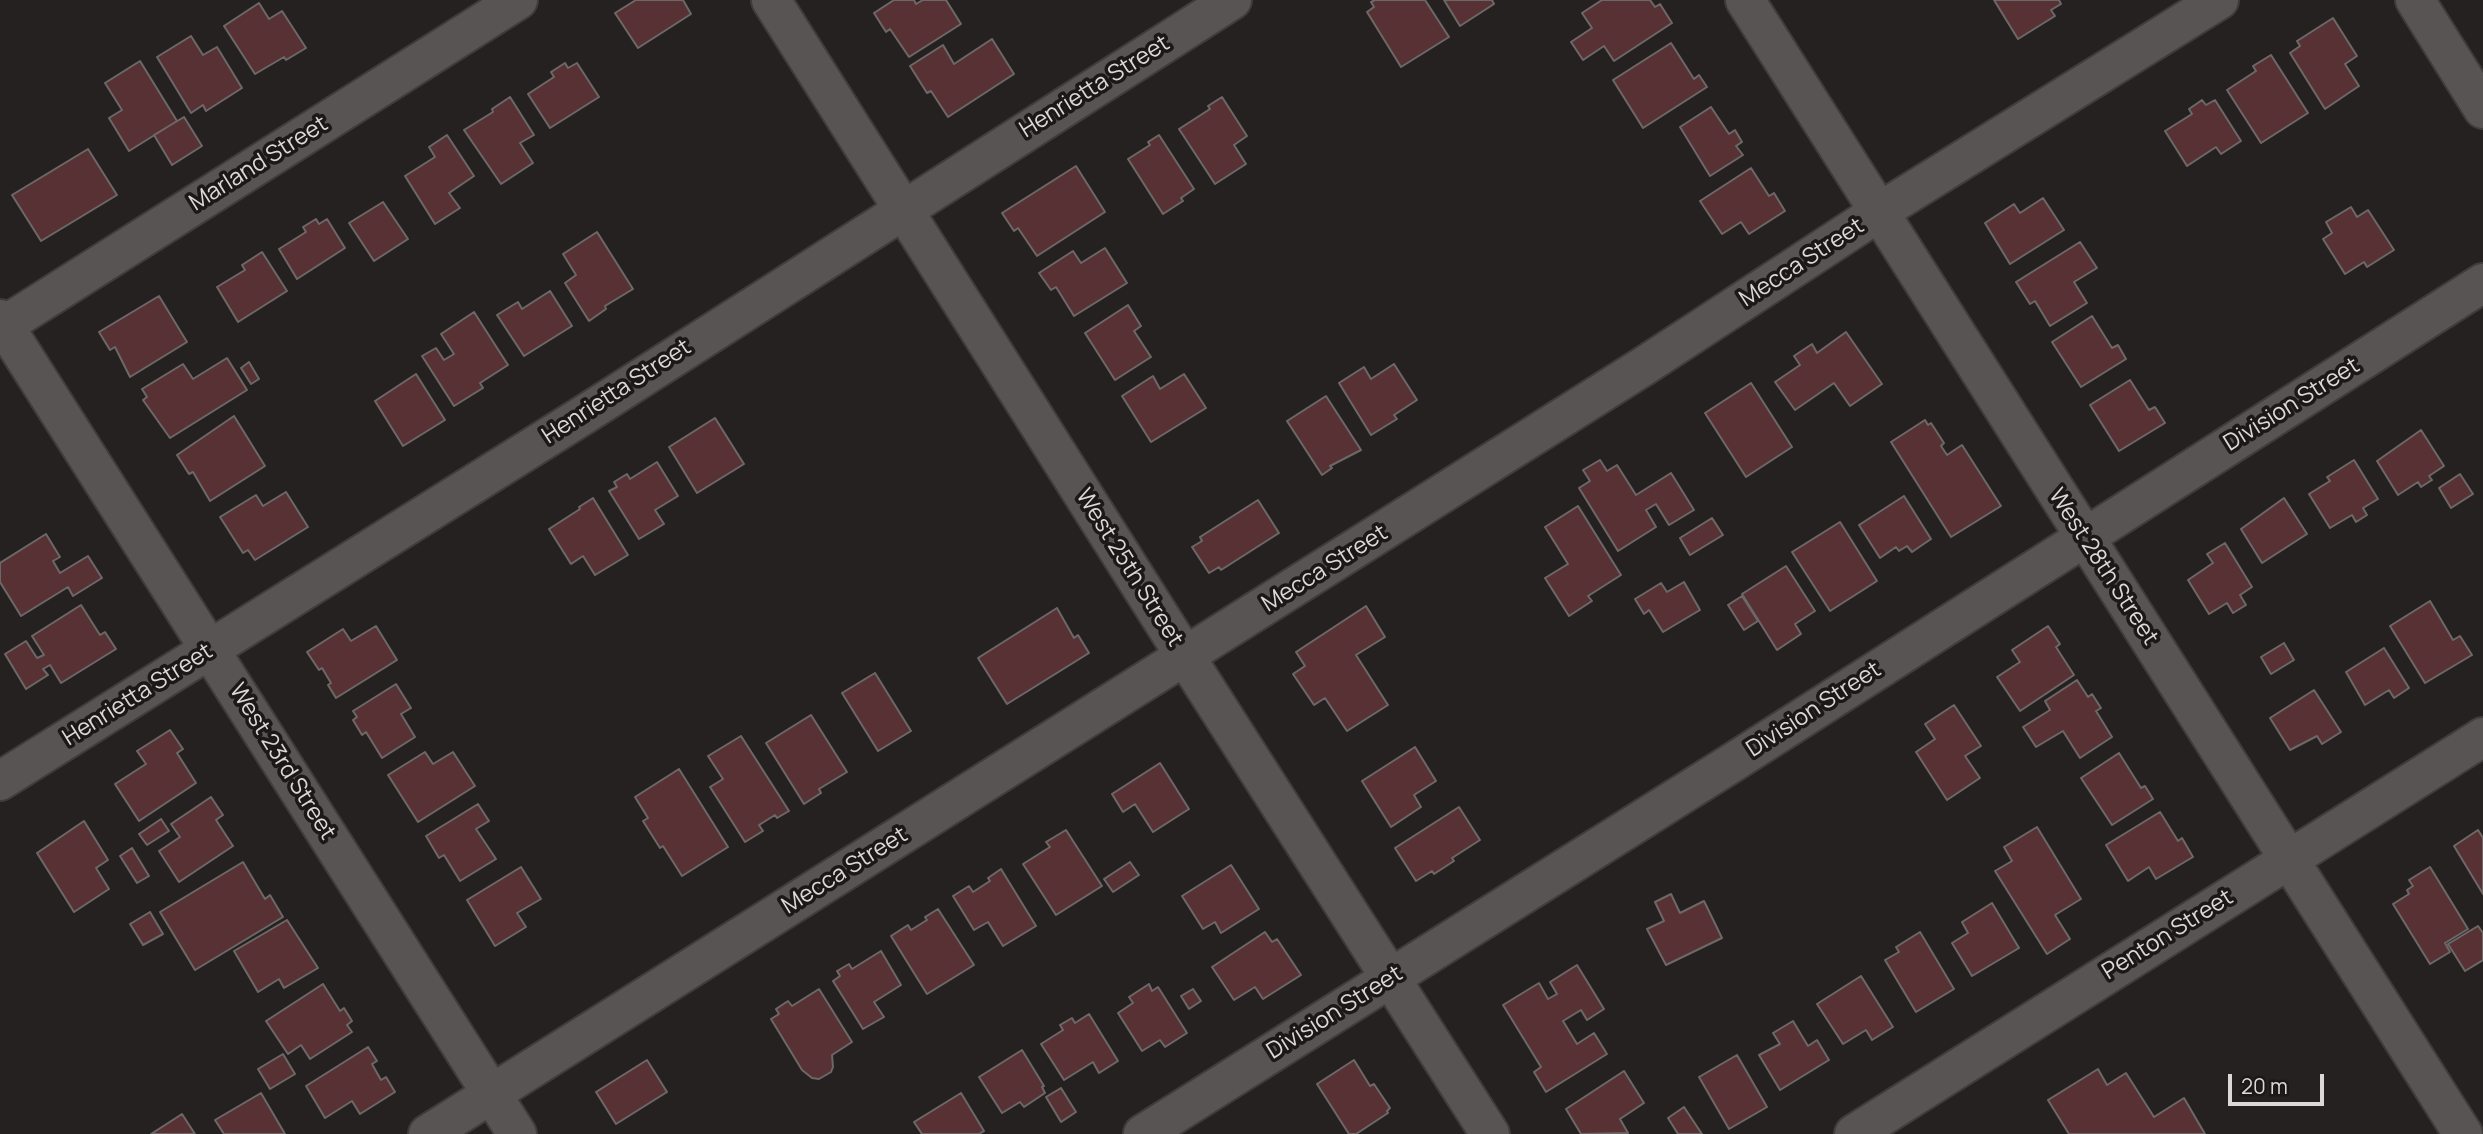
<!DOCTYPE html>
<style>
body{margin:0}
#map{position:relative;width:2483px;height:1134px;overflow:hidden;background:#262121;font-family:Manrope,sans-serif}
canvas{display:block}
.scale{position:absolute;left:2228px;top:1074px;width:96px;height:32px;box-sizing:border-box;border:4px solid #dbd8d8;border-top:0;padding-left:9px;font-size:21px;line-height:24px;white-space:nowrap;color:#dbd8d8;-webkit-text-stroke:5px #1c1818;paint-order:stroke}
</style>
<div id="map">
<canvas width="2483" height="1134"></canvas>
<div class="scale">20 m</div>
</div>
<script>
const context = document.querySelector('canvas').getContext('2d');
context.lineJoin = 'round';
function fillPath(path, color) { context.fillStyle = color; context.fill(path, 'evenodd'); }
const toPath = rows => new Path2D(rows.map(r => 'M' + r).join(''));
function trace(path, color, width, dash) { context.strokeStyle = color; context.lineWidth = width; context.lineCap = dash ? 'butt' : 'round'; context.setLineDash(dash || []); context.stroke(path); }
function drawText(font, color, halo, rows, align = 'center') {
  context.font = font + ' Manrope,sans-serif'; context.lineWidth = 7; context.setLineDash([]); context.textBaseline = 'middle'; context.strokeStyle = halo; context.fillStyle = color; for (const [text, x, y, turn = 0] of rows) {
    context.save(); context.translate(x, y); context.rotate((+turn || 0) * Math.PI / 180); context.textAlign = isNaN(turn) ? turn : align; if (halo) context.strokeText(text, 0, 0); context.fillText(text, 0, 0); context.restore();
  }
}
const building = toPath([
 [636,0,683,0,691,14,638,48,615,13,636,0],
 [894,0,914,0,916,4,923,0,946,0,961,24,909,57,890,29,886,32,874,13,894,0],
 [1375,0,1425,0,1449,37,1401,67,1367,12,1374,7,1371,2,1375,0],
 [1444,0,1492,0,1494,4,1460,26,1444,0],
 [1602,0,1650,0,1655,7,1660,4,1672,23,1614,61,1604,46,1583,60,1571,42,1592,28,1582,13,1602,0],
 [1994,0,2059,0,2061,4,2051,10,2055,16,2018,39,1994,0],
 [259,3,269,19,282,11,306,48,286,60,284,57,255,74,224,26,259,3],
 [2333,18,2357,56,2345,64,2359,86,2325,109,2290,53,2300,46,2297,41,2333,18],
 [191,36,203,55,217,47,242,88,206,111,203,105,191,113,157,57,191,36],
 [992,39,1014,74,948,117,931,91,927,93,910,66,943,45,954,64,992,39],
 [1671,43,1694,79,1699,75,1707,87,1643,128,1613,80,1671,43],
 [2271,55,2308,113,2261,143,2227,90,2256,71,2253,66,2271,55],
 [140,61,177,121,129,151,109,118,122,110,105,83,140,61],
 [565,63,568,68,577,63,599,97,550,128,528,94,554,77,551,72,565,63],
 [510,97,534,135,520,143,533,163,501,184,464,130,493,112,492,109,510,97],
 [1222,97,1247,136,1234,145,1246,164,1215,184,1179,129,1210,109,1208,106,1222,97],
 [2202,100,2206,105,2215,100,2241,141,2221,154,2216,147,2187,166,2165,131,2192,114,2189,109,2202,100],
 [1711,107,1729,134,1735,130,1742,142,1736,146,1743,155,1710,176,1680,127,1711,107],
 [184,117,202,146,172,165,154,135,184,117],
 [447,135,474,176,449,193,460,208,435,224,405,176,435,157,429,147,447,135],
 [1159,135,1194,189,1181,198,1183,201,1163,214,1128,159,1150,145,1148,142,1159,135],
 [88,149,117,195,41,241,12,195,88,149],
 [1076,166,1105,212,1037,256,1018,228,1014,231,1002,213,1076,166],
 [1751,168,1769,196,1774,193,1785,211,1749,234,1741,222,1722,234,1700,201,1751,168],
 [2043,198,2064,230,2010,264,1985,223,2014,204,2020,213,2043,198],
 [383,202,408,239,374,261,349,223,383,202],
 [2351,207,2357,217,2368,210,2394,250,2367,267,2364,262,2345,274,2323,239,2332,233,2326,222,2351,207],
 [316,219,319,224,327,219,345,248,297,279,279,249,306,232,303,227,316,219],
 [597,232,633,289,605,306,606,309,589,321,565,283,576,275,563,254,597,232],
 [2080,242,2097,268,2074,282,2087,303,2050,326,2035,301,2030,304,2016,282,2080,242],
 [1105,248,1127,283,1074,316,1056,287,1051,290,1039,273,1073,251,1081,263,1105,248],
 [262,252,287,291,238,322,217,287,245,270,242,265,262,252],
 [550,291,572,326,524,356,497,315,518,302,522,309,550,291],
 [159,296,187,342,130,377,115,347,110,350,99,332,159,296],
 [1128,305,1141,326,1134,331,1151,357,1115,380,1085,333,1128,305],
 [474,312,508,365,480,383,483,388,454,406,422,356,436,348,444,360,454,354,441,334,474,312],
 [2092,316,2112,348,2118,345,2126,359,2081,387,2052,342,2092,316],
 [1846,332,1882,384,1850,406,1834,383,1795,410,1775,382,1800,365,1794,356,1812,344,1817,353,1846,332],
 [227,358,247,390,170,438,143,400,147,397,142,389,183,364,193,379,227,358],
 [249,362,259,379,251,384,241,368,249,362],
 [1394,364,1417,400,1394,415,1397,419,1371,435,1339,383,1364,367,1371,379,1394,364],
 [416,374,445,420,403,446,375,401,416,374],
 [1184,374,1206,408,1151,442,1122,396,1153,376,1160,389,1184,374],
 [2130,380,2149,410,2155,407,2165,423,2119,451,2090,405,2130,380],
 [1751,383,1792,447,1746,477,1705,413,1751,383],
 [1326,396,1361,450,1330,466,1332,468,1322,475,1287,421,1326,396],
 [234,416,265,466,210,501,193,472,189,474,177,455,234,416],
 [715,418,744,464,697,493,669,447,715,418],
 [1925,420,1928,425,1931,423,1944,443,1941,446,1947,455,1962,445,2001,506,1951,537,1891,442,1925,420],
 [2421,430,2444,466,2429,476,2432,480,2421,487,2418,482,2398,495,2377,461,2421,430],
 [1600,460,1607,471,1617,465,1636,495,1671,473,1694,510,1669,525,1656,504,1646,510,1656,527,1618,551,1579,488,1590,481,1583,470,1600,460],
 [2354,460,2378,499,2363,508,2367,515,2356,522,2352,515,2330,528,2309,494,2330,481,2327,477,2354,460],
 [657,462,678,496,655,510,664,524,639,539,609,491,617,487,614,482,627,474,630,479,657,462],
 [2460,474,2473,494,2451,508,2439,488,2460,474],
 [286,492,308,527,255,560,248,550,243,553,220,517,256,495,263,506,286,492],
 [1904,496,1931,539,1912,552,1907,546,1899,551,1896,547,1880,558,1859,525,1904,496],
 [593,498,628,555,595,575,583,556,571,564,549,529,580,509,579,507,593,498],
 [2284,498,2307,534,2262,563,2241,529,2284,498],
 [1258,500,1279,533,1221,570,1219,567,1209,573,1192,547,1202,541,1200,537,1258,500],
 [1578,506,1621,575,1588,596,1592,601,1569,616,1545,578,1568,564,1545,527,1578,506],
 [1712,518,1723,535,1690,555,1680,538,1712,518],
 [1840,522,1877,581,1830,611,1792,552,1840,522],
 [46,534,60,557,53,561,60,573,88,556,102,578,73,596,68,587,21,616,0,582,0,563,46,534],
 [2225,543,2252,587,2240,595,2246,605,2233,613,2227,603,2209,614,2188,580,2213,563,2207,554,2225,543],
 [1786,566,1815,611,1795,624,1801,634,1777,650,1742,594,1786,566],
 [1684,582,1700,610,1663,632,1649,610,1644,614,1635,599,1661,583,1667,592,1684,582],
 [1742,596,1758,621,1744,630,1728,605,1742,596],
 [2430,601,2453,640,2460,636,2472,655,2425,683,2390,626,2430,601],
 [81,605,100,635,105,632,116,649,61,683,50,665,43,669,48,675,26,689,5,654,26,641,37,658,44,655,32,636,81,605],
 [1366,606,1385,637,1356,655,1388,705,1347,731,1325,698,1314,705,1293,674,1305,666,1296,652,1366,606],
 [1057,608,1074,638,1078,635,1089,653,1007,704,978,658,1057,608],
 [376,626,397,660,336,698,328,685,331,683,322,668,319,670,307,652,343,629,351,641,376,626],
 [2048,626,2060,644,2056,647,2074,675,2020,711,1997,677,2020,662,2012,650,2048,626],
 [2284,643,2294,660,2271,674,2261,657,2284,643],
 [2384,648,2409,688,2394,698,2389,690,2365,705,2346,672,2384,648],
 [875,673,911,731,878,751,842,693,875,673],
 [2077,680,2088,697,2092,694,2101,708,2096,711,2112,737,2080,758,2063,731,2036,747,2023,727,2050,710,2045,701,2077,680],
 [396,684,411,708,401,714,415,737,382,758,366,732,362,735,353,720,357,717,353,711,396,684],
 [2314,690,2341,732,2322,744,2317,736,2290,750,2270,718,2314,690],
 [1954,705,1981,746,1965,756,1980,778,1947,800,1916,752,1935,739,1925,724,1954,705],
 [811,715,847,772,819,789,821,793,804,804,766,743,811,715],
 [170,730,183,749,177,753,196,783,139,821,115,784,146,764,137,751,170,730],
 [741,736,789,811,777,818,775,815,759,825,763,831,745,842,710,787,723,779,708,756,741,736],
 [1415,747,1436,781,1414,795,1421,807,1391,827,1362,781,1415,747],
 [425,752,433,764,453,752,475,786,418,822,388,775,425,752],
 [2119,753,2141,788,2145,786,2153,799,2112,825,2081,778,2119,753],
 [1160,763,1189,809,1153,832,1135,804,1123,812,1112,794,1160,763],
 [679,769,728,847,682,876,663,846,660,848,643,821,648,818,635,797,679,769],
 [211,797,223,815,216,820,233,846,179,882,159,851,180,837,171,824,211,797],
 [478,804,489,821,476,829,496,859,460,881,444,855,439,858,426,836,478,804],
 [1459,807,1480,840,1452,858,1454,861,1434,874,1432,871,1416,881,1395,848,1459,807],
 [2160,812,2178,841,2182,838,2193,857,2156,879,2149,867,2128,881,2106,845,2160,812],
 [161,819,169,831,147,845,139,834,161,819],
 [84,821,108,860,96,868,109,889,74,912,37,853,84,821],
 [2037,827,2081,899,2055,915,2070,939,2047,954,1995,871,2012,861,2004,847,2037,827],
 [1066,830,1102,886,1056,915,1023,864,1050,847,1046,842,1066,830],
 [2478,830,2483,838,2483,894,2454,846,2478,830],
 [132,848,149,876,137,883,120,856,132,848],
 [243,862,265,899,270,895,283,917,195,970,160,912,243,862],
 [1130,862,1139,875,1113,892,1104,879,1130,862],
 [1231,865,1259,909,1221,933,1215,922,1203,929,1182,896,1231,865],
 [521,867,541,899,517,913,526,927,495,946,467,900,521,867],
 [2430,867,2468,929,2445,943,2450,952,2430,964,2393,904,2409,894,2407,890,2413,886,2409,880,2430,867],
 [1001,869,1036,926,1003,946,988,922,974,930,953,896,969,886,973,892,990,881,988,878,1001,869],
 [1671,894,1680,913,1704,901,1722,938,1666,965,1647,929,1664,921,1655,902,1671,894],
 [1992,903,2019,948,1972,976,1952,943,1968,933,1962,922,1992,903],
 [938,909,974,965,927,994,891,936,908,925,911,930,927,920,925,917,938,909],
 [150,912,163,934,143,945,130,924,150,912],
 [287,920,318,968,284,988,279,979,258,992,234,951,287,920],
 [2478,926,2483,933,2483,960,2465,971,2448,944,2478,926],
 [1265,932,1272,942,1277,939,1301,975,1263,999,1255,987,1234,1000,1212,967,1265,932],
 [1920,932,1954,989,1916,1012,1885,960,1899,952,1896,947,1920,932],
 [881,951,901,985,874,1002,884,1017,863,1029,833,981,840,976,837,971,849,964,852,969,881,951],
 [1577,965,1604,1009,1587,1020,1581,1010,1563,1021,1577,1044,1594,1033,1607,1054,1546,1092,1534,1072,1541,1067,1503,1005,1539,983,1548,999,1557,994,1550,982,1577,965],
 [1861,976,1893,1027,1872,1040,1866,1030,1843,1044,1817,1004,1861,976],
 [323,984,340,1011,344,1008,352,1021,347,1025,352,1032,310,1059,301,1045,288,1054,266,1021,323,984],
 [1149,984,1152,991,1158,987,1187,1033,1165,1047,1160,1040,1142,1051,1118,1013,1133,1003,1129,997,1149,984],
 [819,989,852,1042,832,1055,833,1067,831,1072,819,1079,812,1078,802,1070,771,1019,779,1014,776,1009,788,1001,792,1006,819,989],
 [1193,989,1201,1001,1189,1009,1181,996,1193,989],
 [1089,1014,1118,1061,1099,1073,1093,1062,1064,1080,1041,1044,1063,1030,1060,1025,1072,1018,1075,1023,1089,1014],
 [1793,1021,1808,1046,1817,1040,1829,1060,1780,1090,1759,1055,1780,1044,1773,1033,1793,1021],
 [368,1047,377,1061,372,1064,381,1080,386,1077,395,1092,360,1114,352,1101,325,1118,306,1086,368,1047],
 [1022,1050,1044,1086,1042,1087,1045,1093,1024,1107,1020,1102,1002,1113,979,1077,1022,1050],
 [283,1054,295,1074,270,1089,258,1069,283,1054],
 [1737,1055,1767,1107,1729,1129,1699,1077,1737,1055],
 [647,1060,667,1092,616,1124,596,1092,647,1060],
 [1354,1060,1370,1086,1374,1084,1390,1108,1387,1111,1388,1113,1356,1134,1349,1134,1317,1084,1354,1060],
 [2098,1069,2107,1085,2126,1073,2154,1117,2184,1098,2205,1134,2069,1134,2048,1100,2098,1069],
 [1624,1071,1644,1103,1620,1119,1628,1133,1581,1134,1566,1109,1624,1071],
 [1061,1088,1076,1112,1061,1122,1046,1097,1061,1088],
 [261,1093,285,1134,224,1134,215,1120,261,1093],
 [961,1093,984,1131,979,1134,922,1134,914,1122,961,1093],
 [1684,1107,1702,1134,1678,1134,1668,1118,1684,1107],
 [182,1114,195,1134,151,1134,182,1114]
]);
fillPath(building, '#573133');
trace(building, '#6d6868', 2);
const minor = toPath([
 [771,0,1185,656,1490,1134],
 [1745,0,2463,1134],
 [2415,0,2483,109],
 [0,319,517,1134],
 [0,328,518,0],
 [0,781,582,416,1232,0],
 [428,1134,1644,366,1879,212,2219,0],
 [1143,1134,1735,761,2483,283],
 [1854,1134,2483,737]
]);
trace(minor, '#403c3c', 42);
trace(minor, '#595454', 38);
drawText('23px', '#dbd8d8', '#1c1818', [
 ["Henrietta Street",1095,87,-32],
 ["Marland Street",259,164,-32],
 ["Mecca Street",1802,263,-33],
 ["Henrietta Street",617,392,-33],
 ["Division Street",2292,405,-32],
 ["West 28th Street",2103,567,57],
 ["West 25th Street",1129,568,58],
 ["Mecca Street",1325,569,-32],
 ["Henrietta Street",138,695,-32],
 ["Division Street",1814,710,-33],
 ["West 23rd Street",282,762,58],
 ["Mecca Street",845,871,-32],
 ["Penton Street",2168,935,-32],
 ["Division Street",1335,1013,-32]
]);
</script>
